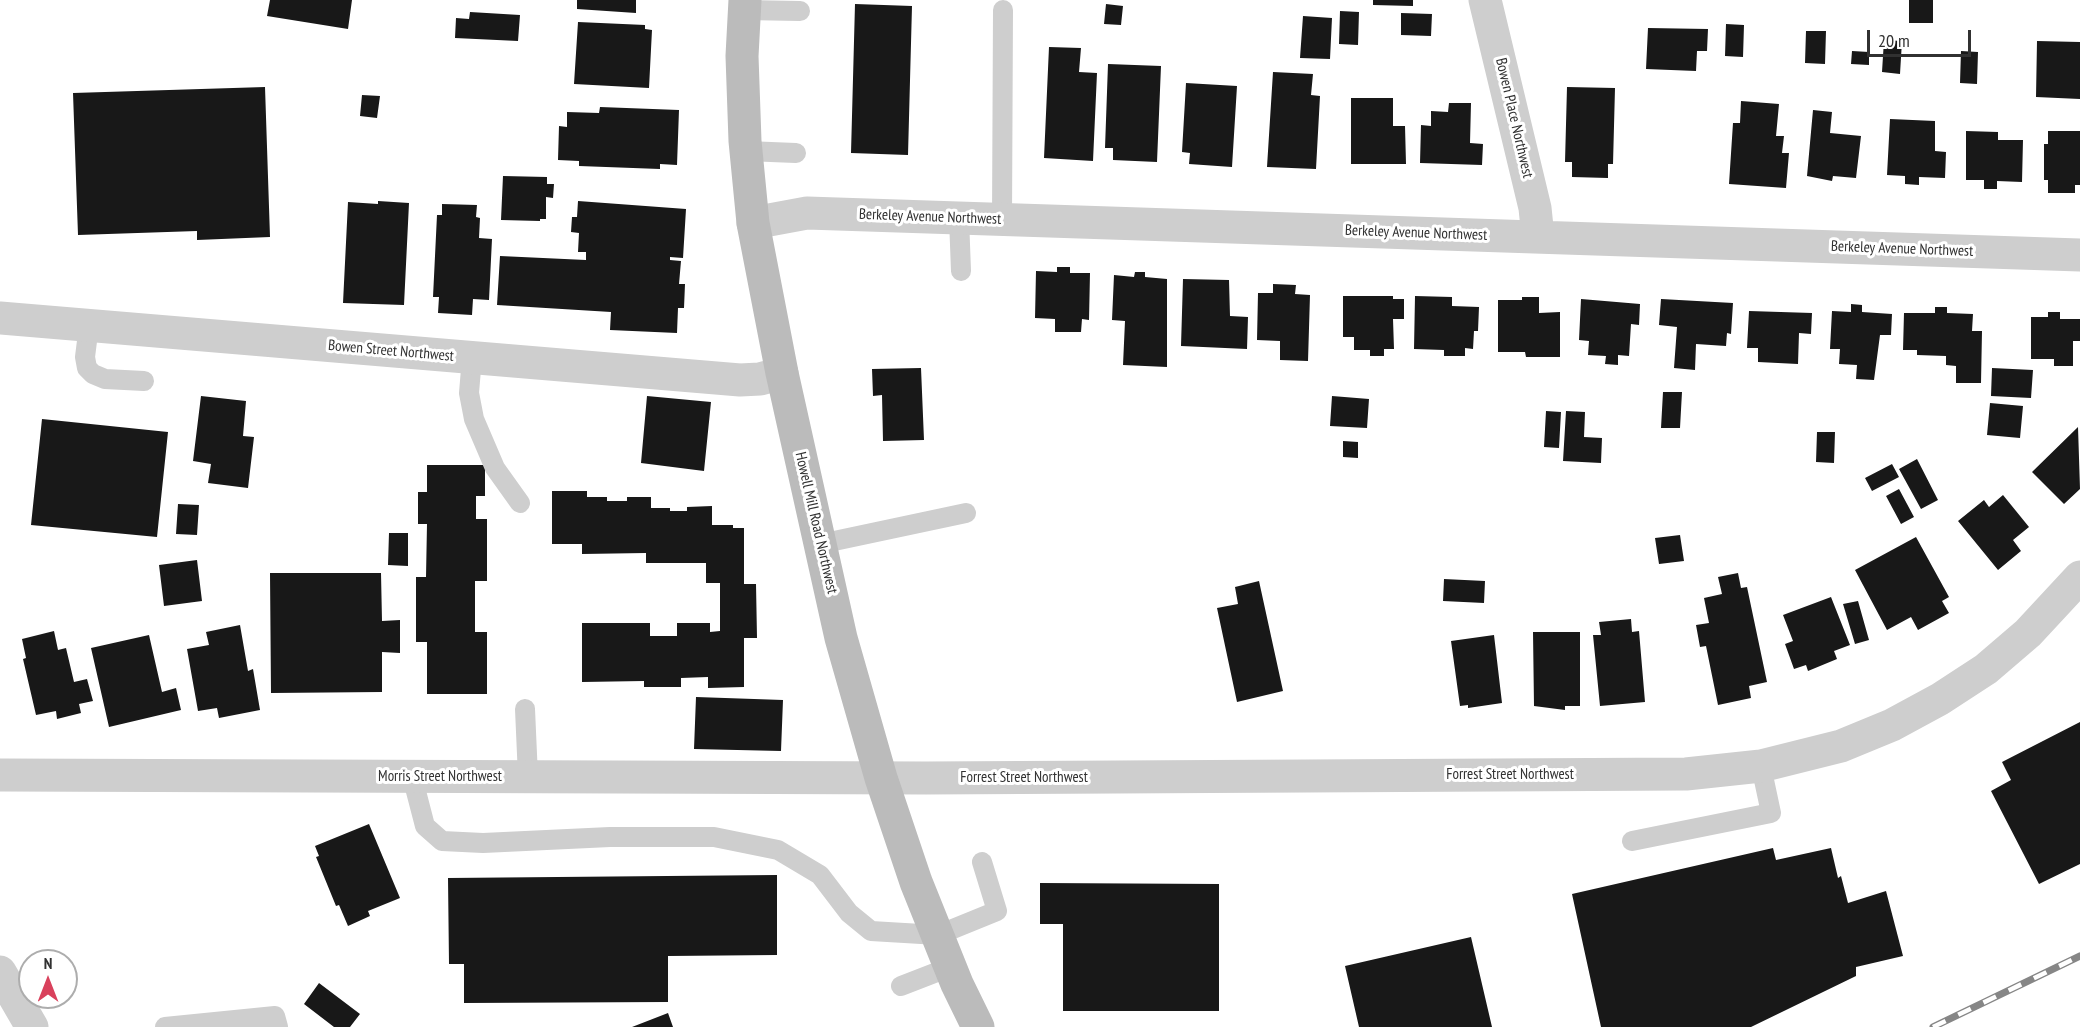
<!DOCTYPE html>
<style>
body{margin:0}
#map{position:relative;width:2080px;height:1027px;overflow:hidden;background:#fff;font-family:"PT Sans Narrow",sans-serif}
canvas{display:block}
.north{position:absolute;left:18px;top:949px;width:60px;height:60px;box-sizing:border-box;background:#fff;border:2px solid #adadad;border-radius:50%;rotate:0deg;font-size:16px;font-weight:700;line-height:24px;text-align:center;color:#313131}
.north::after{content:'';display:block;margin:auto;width:21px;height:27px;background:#d9415c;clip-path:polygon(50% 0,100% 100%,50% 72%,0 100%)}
.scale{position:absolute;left:1867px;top:30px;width:104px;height:27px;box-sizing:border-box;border:3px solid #313131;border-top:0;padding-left:8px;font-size:18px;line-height:21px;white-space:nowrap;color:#313131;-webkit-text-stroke:4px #fff;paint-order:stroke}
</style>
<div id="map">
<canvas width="2080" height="1027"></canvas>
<div class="north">N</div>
<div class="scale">20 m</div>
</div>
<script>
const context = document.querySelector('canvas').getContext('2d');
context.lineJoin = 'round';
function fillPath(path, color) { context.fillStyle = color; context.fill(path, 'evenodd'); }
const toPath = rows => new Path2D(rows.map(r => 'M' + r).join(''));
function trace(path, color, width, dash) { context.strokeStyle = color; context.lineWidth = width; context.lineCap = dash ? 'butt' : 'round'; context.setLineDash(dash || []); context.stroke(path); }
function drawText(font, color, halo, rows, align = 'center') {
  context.font = font + ' "PT Sans Narrow",sans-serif'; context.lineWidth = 6; context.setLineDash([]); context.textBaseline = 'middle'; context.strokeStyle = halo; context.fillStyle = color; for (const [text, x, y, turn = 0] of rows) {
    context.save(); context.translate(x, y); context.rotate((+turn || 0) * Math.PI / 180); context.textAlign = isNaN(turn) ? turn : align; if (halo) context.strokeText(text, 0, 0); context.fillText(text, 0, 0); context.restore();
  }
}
fillPath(toPath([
 [270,0,352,0,348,29,267,16],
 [577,0,636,0,636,13,577,9],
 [1373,0,1413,0,1413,6,1373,5],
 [1909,0,1933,0,1933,23,1909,23],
 [855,4,912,6,908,155,851,153],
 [1106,4,1123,6,1121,25,1104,24],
 [1340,11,1359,12,1358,45,1339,44],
 [470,12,520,15,518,41,455,38,456,18,469,19],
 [1401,13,1432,14,1431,36,1401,35],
 [1303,16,1332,18,1330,59,1300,58],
 [578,22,645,25,645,29,652,30,649,88,574,84],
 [1726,24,1744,25,1743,57,1725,56],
 [1648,28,1708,29,1707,51,1697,51,1696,71,1646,69],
 [1806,31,1826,31,1825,64,1805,63],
 [1884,40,1902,41,1900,74,1882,72],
 [2037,41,2080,42,2080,99,2036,97],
 [1049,47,1081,48,1079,72,1097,73,1093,161,1044,158],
 [1852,51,1869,52,1869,65,1851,64],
 [1961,51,1978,52,1977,84,1960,83],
 [1108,64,1161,66,1157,162,1113,160,1113,148,1105,148],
 [1273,72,1313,74,1311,95,1320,96,1316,169,1267,167],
 [1186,83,1237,86,1232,167,1189,164,1190,153,1182,152],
 [265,87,270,237,197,240,197,231,78,235,73,93],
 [1567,87,1615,88,1613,164,1608,164,1608,178,1572,177,1572,162,1565,162],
 [362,95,380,96,377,118,360,116],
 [1351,98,1393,98,1393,126,1405,126,1406,164,1351,164],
 [1741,101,1779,104,1776,136,1784,136,1782,153,1789,153,1786,188,1729,184,1733,123,1740,123],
 [1449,103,1471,103,1470,143,1483,144,1482,165,1420,163,1421,125,1431,126,1431,111,1448,112],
 [600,107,679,110,677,165,660,164,660,169,579,166,579,161,558,160,559,126,567,127,567,112,599,113],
 [1813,110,1832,112,1830,133,1861,136,1856,178,1833,176,1832,181,1807,176],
 [1890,119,1935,121,1935,151,1946,152,1945,178,1919,177,1919,185,1905,184,1905,176,1887,175],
 [1966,131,1998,132,1998,140,2023,140,2022,182,1997,181,1997,189,1984,189,1984,180,1966,180],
 [2048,131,2080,131,2080,185,2075,185,2075,193,2048,193,2048,180,2044,180,2044,144,2048,144],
 [503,176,547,177,547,184,554,184,553,198,546,197,546,219,540,219,540,221,501,220],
 [378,201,409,203,404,305,343,303,348,202,378,204],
 [578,201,686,209,683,258,670,257,670,260,681,261,679,284,685,284,684,308,678,308,677,333,610,330,611,312,497,305,500,256,586,260,586,252,578,252,579,233,571,232,572,217,577,217],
 [442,204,477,205,476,217,480,218,479,238,492,239,489,300,473,299,472,315,438,313,439,297,433,297,437,215,442,215],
 [1057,267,1070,267,1070,273,1090,273,1089,320,1082,319,1081,332,1055,332,1055,319,1035,318,1036,271,1057,272],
 [1135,272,1145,272,1145,277,1167,279,1167,367,1123,365,1125,321,1112,320,1114,275,1134,277],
 [1183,279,1229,280,1230,316,1248,317,1247,349,1181,346],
 [1273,284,1296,285,1295,294,1310,295,1308,361,1280,360,1280,341,1257,340,1258,293,1273,293],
 [1343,296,1393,296,1393,299,1404,299,1404,319,1393,319,1394,349,1384,349,1384,356,1370,356,1370,350,1354,350,1354,337,1343,337],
 [1415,296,1452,297,1452,306,1479,307,1478,331,1474,331,1473,349,1465,348,1465,356,1444,356,1444,350,1414,349],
 [1522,297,1539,297,1539,313,1560,312,1560,357,1526,357,1525,352,1498,352,1498,300,1522,300],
 [1581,299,1640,304,1639,325,1631,324,1629,356,1618,355,1618,365,1605,364,1606,356,1588,355,1589,341,1579,340],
 [1661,299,1733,303,1731,334,1727,333,1726,346,1696,344,1695,370,1674,368,1677,327,1659,325],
 [1851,304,1862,305,1862,312,1892,314,1891,335,1880,335,1874,380,1856,379,1857,365,1839,364,1840,349,1830,349,1832,311,1851,312],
 [1935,307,1947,307,1947,313,1973,314,1972,331,1982,331,1981,383,1956,383,1956,366,1946,365,1946,356,1917,355,1917,350,1903,350,1904,313,1935,313],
 [1749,311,1812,313,1811,334,1799,333,1798,364,1758,362,1758,348,1747,348],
 [2048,312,2060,312,2060,319,2080,319,2080,341,2073,341,2073,366,2054,366,2054,359,2031,359,2031,317,2048,317],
 [921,368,924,440,883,441,882,395,873,396,872,369],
 [1992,368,2033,370,2031,398,1991,396],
 [1663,392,1682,392,1680,428,1661,428],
 [201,396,246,401,243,436,254,437,248,488,208,483,211,464,193,461],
 [647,396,711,402,704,471,641,463],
 [1332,396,1369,399,1367,428,1330,426],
 [1990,403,2023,406,2020,438,1987,435],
 [1546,411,1561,412,1559,448,1544,447],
 [1566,411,1585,412,1584,437,1602,438,1601,463,1563,461],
 [42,419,168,432,157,537,31,525],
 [2078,427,2080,489,2064,504,2032,472],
 [1817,432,1835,432,1834,463,1816,462],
 [1343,441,1358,442,1358,458,1343,457],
 [1917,459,1938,500,1921,509,1899,469],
 [1892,464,1899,477,1872,491,1865,478],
 [427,465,485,465,485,496,476,496,476,519,487,519,487,581,475,581,475,632,487,632,487,694,427,694,427,642,416,642,416,577,426,577,427,524,418,524,418,492,427,492],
 [1899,489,1914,517,1901,524,1886,496],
 [552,491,587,491,587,497,607,497,607,501,627,501,627,497,651,497,651,508,670,508,670,511,687,511,687,507,712,506,712,525,733,525,733,528,744,528,744,584,756,584,757,638,744,638,744,687,708,688,708,677,681,678,681,687,644,687,644,681,582,682,582,623,650,623,650,636,677,636,677,623,710,623,710,632,720,631,720,583,706,583,706,563,646,563,646,553,582,554,582,544,552,544],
 [2003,495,2029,527,2013,540,2021,551,1998,570,1958,521,1984,500,1989,507],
 [178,504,199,505,197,535,176,534],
 [389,533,408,533,408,566,388,565],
 [1680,535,1684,561,1659,564,1655,538],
 [1916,537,1949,597,1942,601,1949,613,1918,630,1911,617,1887,630,1855,570],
 [197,560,202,601,164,606,159,565],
 [270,573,381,573,382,621,400,620,400,653,382,652,382,692,271,693],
 [1738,573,1741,588,1747,587,1767,682,1749,686,1751,698,1718,705,1706,646,1700,647,1696,625,1709,623,1704,598,1722,594,1718,577],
 [1444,579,1485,581,1484,603,1443,601],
 [1259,581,1283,691,1237,702,1217,608,1238,604,1235,587],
 [1831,597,1850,645,1834,651,1837,659,1808,671,1806,665,1794,669,1785,644,1793,641,1783,615],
 [1858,601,1869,640,1855,644,1843,604],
 [1631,619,1632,632,1639,631,1645,702,1600,706,1593,635,1601,635,1599,622],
 [240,625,248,671,253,669,260,710,219,718,217,708,198,711,187,649,209,645,206,632],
 [54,631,58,650,66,648,74,682,87,679,93,701,79,704,81,713,57,719,56,711,36,715,23,659,26,658,22,639],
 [1533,632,1580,632,1580,706,1565,706,1565,710,1534,706],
 [149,635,162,692,176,688,181,710,109,727,91,648],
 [1494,635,1502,703,1468,708,1468,705,1460,706,1451,641],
 [696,697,783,700,781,751,694,749],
 [2080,722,2080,864,2039,884,1991,791,2011,780,2002,762],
 [369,824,400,898,368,911,370,916,348,926,339,905,336,906,316,857,319,856,315,846],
 [1773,848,1776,860,1831,848,1838,878,1841,876,1848,903,1886,891,1903,956,1856,967,1856,976,1751,1027,1601,1027,1572,894],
 [777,875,777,955,668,956,668,1002,464,1003,464,964,449,964,448,878],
 [1040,883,1219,884,1219,1011,1063,1011,1063,924,1040,924],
 [1471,937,1492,1027,1359,1027,1345,966],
 [319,983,360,1014,350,1027,334,1027,304,1004],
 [668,1013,673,1027,632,1027]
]), '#181818');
trace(toPath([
 [744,10,800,11],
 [746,151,796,153],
 [959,218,961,271],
 [1002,219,1003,10],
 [89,325,85,357,87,368,93,374,105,379,144,381],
 [472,357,469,393,474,419,495,468,520,503],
 [820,544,966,513],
 [525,709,528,777],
 [412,776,425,826,442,841,483,843,610,837,714,837,778,850,820,875,849,913,871,931,938,935,997,911,982,862],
 [1632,841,1771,813,1761,766],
 [901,986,950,967],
 [165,1027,275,1016,278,1027]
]), '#cecece', 20);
trace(toPath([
 [1485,0,1535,208,1538,237],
 [753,223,807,213,2080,255],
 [0,318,740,380,760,379,782,373],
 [0,775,926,778,1686,774,1761,766,1841,746,1892,725,1940,699,1986,669,2028,633,2080,577],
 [0,972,32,1027]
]), '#cecece', 33);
trace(toPath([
 [745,0,742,56,745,141,753,223,782,373,841,638,881,778,916,882,957,984,978,1027]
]), '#bbb', 33);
const rail = toPath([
 [1933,1027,2080,956]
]);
trace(rail, '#868686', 7);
trace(rail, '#fff', 4.5, [14]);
drawText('15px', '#313131', '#fff', [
 ["Bowen Place Northwest",1514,118,77],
 ["Berkeley Avenue Northwest",930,217,2],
 ["Berkeley Avenue Northwest",1416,233,2],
 ["Berkeley Avenue Northwest",1902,249,2],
 ["Bowen Street Northwest",391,351,5],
 ["Howell Mill Road Northwest",816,523,77],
 ["Forrest Street Northwest",1510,775],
 ["Morris Street Northwest",440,777],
 ["Forrest Street Northwest",1024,778]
]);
</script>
